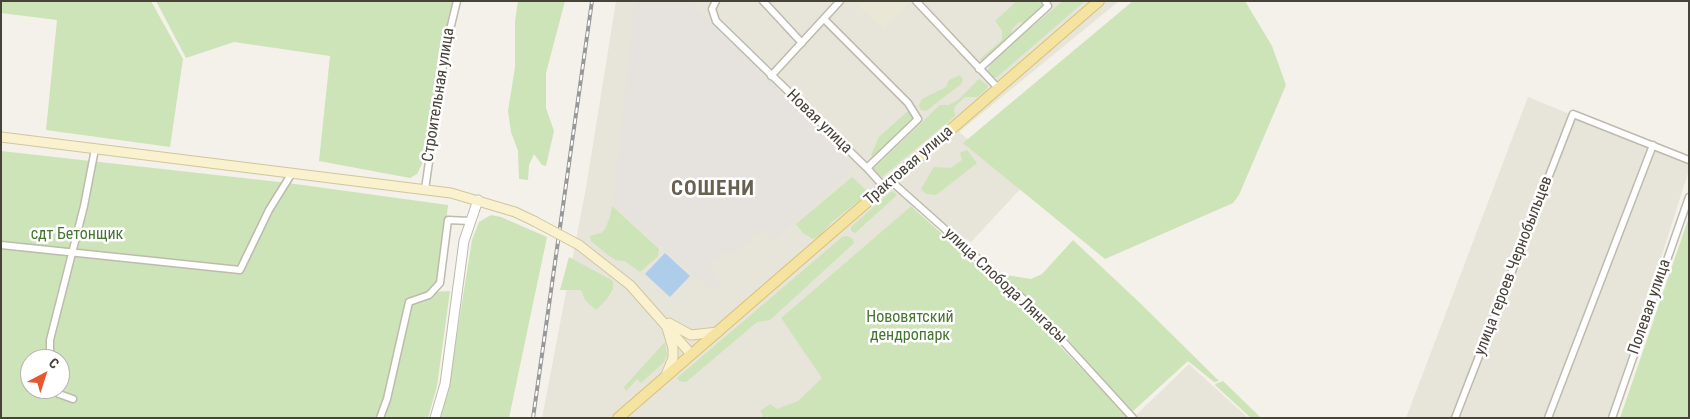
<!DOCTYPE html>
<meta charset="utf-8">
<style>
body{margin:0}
#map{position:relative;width:1690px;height:419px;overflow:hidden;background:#f4f1ea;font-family:"Roboto Condensed",sans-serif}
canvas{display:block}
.frame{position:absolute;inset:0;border:2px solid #474339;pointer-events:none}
.north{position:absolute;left:20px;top:349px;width:50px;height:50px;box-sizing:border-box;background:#fff;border:1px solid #b5b4b0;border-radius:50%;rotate:40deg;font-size:14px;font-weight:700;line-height:20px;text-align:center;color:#474339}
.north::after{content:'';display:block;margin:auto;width:18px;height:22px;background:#e6582f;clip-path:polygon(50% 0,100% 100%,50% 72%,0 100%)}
</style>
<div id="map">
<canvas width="1690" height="419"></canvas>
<div class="frame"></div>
<div class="north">С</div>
</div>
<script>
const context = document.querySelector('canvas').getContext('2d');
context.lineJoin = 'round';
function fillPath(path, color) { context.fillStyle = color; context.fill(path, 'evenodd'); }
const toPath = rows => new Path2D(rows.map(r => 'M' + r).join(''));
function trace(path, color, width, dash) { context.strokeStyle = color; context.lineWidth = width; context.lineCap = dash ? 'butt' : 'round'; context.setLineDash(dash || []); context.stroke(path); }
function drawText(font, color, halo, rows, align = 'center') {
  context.font = font + ' "Roboto Condensed",sans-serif'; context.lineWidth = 5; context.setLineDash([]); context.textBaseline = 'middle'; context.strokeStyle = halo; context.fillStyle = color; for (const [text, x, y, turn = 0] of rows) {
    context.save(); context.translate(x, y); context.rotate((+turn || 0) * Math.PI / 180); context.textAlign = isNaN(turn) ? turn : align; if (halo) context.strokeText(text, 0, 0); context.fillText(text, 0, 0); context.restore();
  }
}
fillPath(toPath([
 [616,1,1119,1,959,132,1024,185,971,242,911,206,781,318,823,378,798,401,761,418,542,418,586,188],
 [1528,97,1689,163,1689,170,1610,418,1406,418],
 [1189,364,1248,418,1133,418]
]), '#e7e4d9');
fillPath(toPath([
 [635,1,686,1,694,5,854,166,773,242,762,229,732,255,728,250,708,266,722,283,713,292,613,205]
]), '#e6e3df');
fillPath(toPath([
 [853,1,908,1,909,3,884,29]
]), '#ebe7d6');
fillPath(toPath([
 [1,1,151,1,183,59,170,147,46,130,57,20,1,13],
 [156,1,455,1,448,21,422,164,417,174,410,178,319,161,330,56,234,42,186,58],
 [518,1,565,1,546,73,546,108,554,131,546,166,542,165,534,154,529,165,528,180,519,179,518,151,511,132,508,111,515,67,515,21],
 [1017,1,1045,2,1042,8,1024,23,1019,22,1012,29,1011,35,1005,42,982,63,980,59,1002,40,1002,30,995,21],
 [1063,1,1085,1,997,77,992,77,987,73,990,65,999,54],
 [1133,1,1245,1,1272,46,1286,85,1239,195,1233,203,1105,259,963,143],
 [960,75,963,80,961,84,926,111,921,110,919,106,922,99,946,87,949,80],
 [979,79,988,86,985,91,977,97,965,97,954,107,955,116,882,177,873,169,940,105,949,105,958,100],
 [908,111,914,119,896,134,893,142,877,158,871,155,879,137],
 [967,150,977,163,936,195,926,194,921,189,934,167,951,168,962,160,960,153],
 [1,151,288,183,448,205,440,276,431,292,450,291,437,386,428,418,1,418],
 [30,359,60,359,60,389,30,389],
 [852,177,866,190,865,196,833,221,819,236,813,239,803,233,796,224],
 [892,191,897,195,855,233,851,231,851,227],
 [612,206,659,249,658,256,640,272,625,261,616,260,608,255,591,241,590,236,601,233,605,229,610,217],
 [911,206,1022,306,1095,383,1028,309,1128,418,760,418,763,416,760,411,770,404,777,409,798,401,822,378,781,318],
 [491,215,501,217,547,237,509,418,441,418,452,366,472,240,479,222],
 [1689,217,1689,418,1620,418],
 [847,236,853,239,854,243,770,320,757,322,686,382,679,381,677,378,842,237],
 [1073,240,1141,304,1219,381,1214,382,1188,361,1132,412,1052,322,1000,274,1031,279,1042,274],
 [569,257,613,281,613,289,607,299,596,310,585,300,581,290,560,290],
 [665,342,667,354,664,362,641,383,637,379,626,391,624,387],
 [1223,381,1253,410,1261,418,1251,418,1216,386,1215,384]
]), '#cce4b7');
fillPath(toPath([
 [665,253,690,276,670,297,645,274]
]), '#adcdea');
const minor = toPath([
 [716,1,712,9,716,21,867,168],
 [763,1,802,43],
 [916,1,998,88],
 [824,19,908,103,918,119,867,168,885,188],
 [979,69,1048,6,1045,1],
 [771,76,840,1],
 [892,182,1029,304,1133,418],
 [425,189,446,46,457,1],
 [1,245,240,270,269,210,292,173],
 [50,359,50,340,84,206,95,149],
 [57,389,59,394,73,399],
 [380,418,387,399,409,302,429,295,440,283,448,220,470,221],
 [1455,418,1573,114,1689,160],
 [1548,418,1653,145],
 [1612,418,1689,197]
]);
const tertiary = toPath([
 [435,418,445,384,464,241,478,200]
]);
const secondary = toPath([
 [1,137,451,193,515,212,534,221],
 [579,245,630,285,691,354],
 [669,323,691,335,718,332],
 [666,375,673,358,673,348,667,328]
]);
const primary = toPath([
 [618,418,1099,1]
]);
trace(minor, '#bebaae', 9);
trace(tertiary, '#bebaae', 11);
trace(secondary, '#cfc69e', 11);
trace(primary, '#d9c273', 12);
trace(minor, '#fff', 6);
trace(tertiary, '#fff', 9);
trace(secondary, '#faf2ce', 9);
trace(primary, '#f5e3a2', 10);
const rail = toPath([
 [533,418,592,1]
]);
trace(rail, '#989898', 4);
trace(rail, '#fff', 2, [5.5]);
const secondaryBridge = toPath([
 [534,221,579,245]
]);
trace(secondaryBridge, '#cfc69e', 11, []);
trace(secondaryBridge, '#faf2ce', 9);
drawText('16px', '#474339', '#fff', [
 ["Строительная улица",439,95,-81],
 ["Новая улица",819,122,44],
 ["Трактовая улица",909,166,-41],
 ["улица героев Чернобыльцев",1514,266,-69],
 ["улица Слобода Лянгасы",1005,286,43],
 ["Полевая улица",1650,307,-71]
]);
drawText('16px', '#467431', '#fff', [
 ["сдт Бетонщик",77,235],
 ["Нововятский",910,318],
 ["дендропарк",910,336]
]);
context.letterSpacing = '1px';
drawText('bold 21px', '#696151', '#fff', [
 ["СОШЕНИ",713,190]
]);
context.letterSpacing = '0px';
</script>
